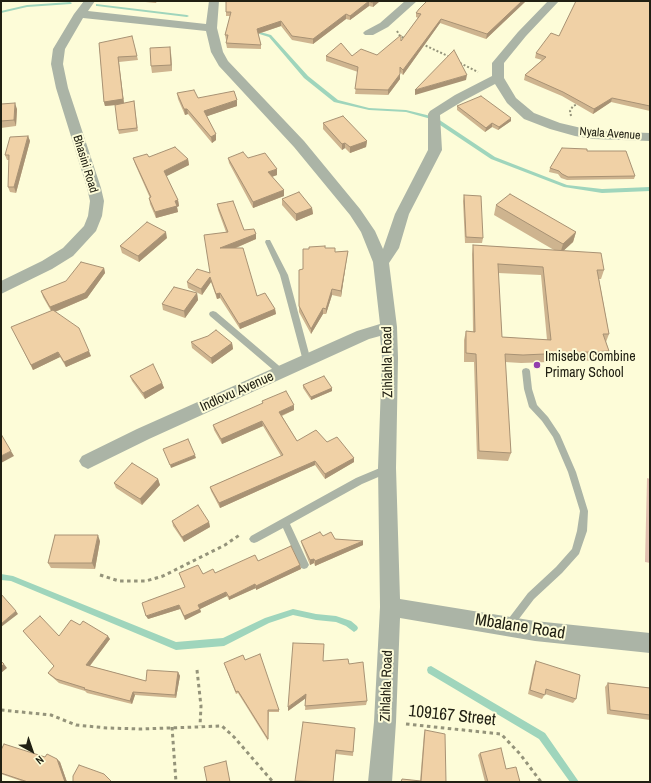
<!DOCTYPE html>
<style>
body{margin:0}
#map{position:relative;width:651px;height:783px;overflow:hidden;background:#fdfcd8;font-family:"Archivo Narrow",sans-serif}
canvas{display:block}
.frame{position:absolute;inset:0;border:2px solid #212013;pointer-events:none}
.north{position:absolute;left:12px;top:731px;width:40px;height:40px;-webkit-text-stroke:3px #fdfcd8;paint-order:stroke;rotate:140deg;font-size:11px;font-weight:700;line-height:16px;text-align:center;color:#212013}
.north::after{content:'';display:block;margin:auto;width:14px;height:18px;background:#212013;clip-path:polygon(50% 0,100% 100%,50% 72%,0 100%)}
</style>
<div id="map">
<canvas width="651" height="783"></canvas>
<div class="frame"></div>
<div class="north">N</div>
</div>
<script>
const context = document.querySelector('canvas').getContext('2d');
context.lineJoin = 'round';
function fillPath(path, color) { context.fillStyle = color; context.fill(path, 'evenodd'); }
const toPath = rows => new Path2D(rows.map(r => 'M' + r).join(''));
function trace(path, color, width, dash) { context.strokeStyle = color; context.lineWidth = width; context.lineCap = dash ? 'butt' : 'round'; context.setLineDash(dash || []); context.stroke(path); }
function drawText(font, color, halo, rows, align = 'center') {
  context.font = font + ' "Archivo Narrow",sans-serif'; context.lineWidth = 4; context.setLineDash([]); context.textBaseline = 'middle'; context.strokeStyle = halo; context.fillStyle = color; for (const [text, x, y, turn = 0] of rows) {
    context.save(); context.translate(x, y); context.rotate((+turn || 0) * Math.PI / 180); context.textAlign = isNaN(turn) ? turn : align; if (halo) context.strokeText(text, 0, 0); context.fillText(text, 0, 0); context.restore();
  }
}
fillPath(toPath([
 [647,478,650,479,650,563,645,562]
]), '#e1c0b0');
fillPath(toPath([
 [70,2,72,3,71,4,27,7,1,13,1,11,27,5,70,2],
 [96,4,187,15,189,16,187,17,97,6,96,6,96,4],
 [253,30,271,35,308,76,338,100,369,108,406,110,435,117,495,157,567,185,602,189,650,187,650,191,602,193,564,187,491,159,431,119,406,112,369,110,334,102,304,78,269,37,253,32,253,30],
 [1,574,13,576,176,642,223,638,265,618,293,609,316,614,336,616,351,621,357,626,358,628,357,630,354,632,346,626,336,622,316,620,293,615,269,623,224,646,176,650,11,581,1,580,1,574],
 [431,666,545,733,579,782,570,782,539,739,428,673,427,670,428,667,431,666]
]), '#9fd5bc');
trace(toPath([
 [397,31,400,36,406,39],
 [422,44,450,57],
 [460,63,478,72],
 [571,116,570,111,573,106,578,104]
]), '#94937a', 2, [2, 2]);
trace(toPath([
 [100,575,119,581,146,581,163,576,225,545,241,534],
 [197,670,201,706,200,726],
 [1,710,51,715,76,725,107,728,141,729,222,726,234,737,273,782],
 [406,724,501,734,520,754,541,782],
 [172,727,176,782]
]), '#94937a', 3, [3.5, 3.5]);
fillPath(toPath([
 [266,240,270,240,288,275,311,361,310,363,304,363,303,361,280,275,265,242,266,240],
 [213,311,216,312,284,370,285,372,284,374,278,374,210,316,209,314,210,312,213,311],
 [526,368,529,369,530,371,532,389,537,405,548,417,560,435,576,472,588,511,587,531,579,554,562,573,534,599,512,628,509,630,506,628,504,625,506,622,528,593,556,567,572,549,577,531,580,511,568,472,553,437,542,421,529,407,524,389,522,371,523,369,526,368],
 [387,465,390,466,391,469,390,472,362,484,290,524,309,565,307,568,304,569,301,568,283,528,257,542,254,543,251,542,249,539,251,536,356,478,387,465]
]), '#abb4a6');
fillPath(toPath([
 [84,1,95,1,88,11,206,24,209,1,219,1,217,28,223,52,228,61,304,141,360,209,375,231,383,249,395,214,428,150,428,114,430,111,455,95,492,76,492,63,518,32,548,1,559,1,526,36,504,63,504,78,516,98,534,113,560,123,594,131,650,133,650,141,594,139,575,136,550,129,524,119,507,103,495,84,463,101,440,115,442,150,409,214,399,248,389,263,397,327,398,358,396,468,400,599,535,621,650,633,650,653,535,641,400,618,396,722,392,782,368,782,374,722,380,607,378,468,382,358,380,336,369,339,149,439,94,466,88,469,82,466,79,461,82,456,137,429,357,331,380,324,373,262,361,232,350,215,294,147,219,66,211,52,206,31,83,18,65,49,63,64,68,88,101,188,104,201,102,216,96,231,73,256,52,269,1,294,1,281,42,261,63,248,84,226,88,216,90,201,87,188,56,88,51,64,53,49,74,14,84,1],
 [405,1,417,1,388,27,373,35,365,35,363,33,365,31,380,23,405,1]
]), '#abb4a6');
fillPath(toPath([
 [135,1,157,1,156,3],
 [164,1,176,1,175,2],
 [226,1,380,1,373,7,369,6,350,20,346,19,313,44,292,40,281,26,258,34,261,45,261,49,227,48,226,43,227,40,226,40,225,35,230,16,226,16],
 [526,1,486,39,440,23,403,75,400,72,400,79,388,95,355,94,358,72,326,61,326,56,377,55,401,41,418,18,416,17,416,13],
 [650,2,650,111,611,102,593,114,562,96,524,80,525,75,542,60,535,58,536,53,559,36],
 [99,43,137,56,138,60,119,62,124,103,134,101,138,131,119,134,118,130,117,105,105,106,104,102],
 [171,53,172,71,152,73,151,66],
 [177,93,198,98,237,106,207,116,216,140,212,143,188,114,185,115,178,99],
 [1,104,17,109,16,126,1,128],
 [457,106,511,121,498,130,492,127,485,132,457,110],
 [323,123,367,141,366,147,350,153,345,148,342,150,323,129],
 [28,136,30,141,16,193,10,192,8,187,9,160,7,160,5,155],
 [587,151,635,176,634,179,567,180,561,178,558,174,549,172,550,168],
 [149,157,188,159,189,165,166,176,178,200,179,206,177,207,178,212,156,218,150,204,149,198,150,198,135,164,133,158],
 [228,158,248,158,277,175,272,177,284,190,284,196,253,208,229,163],
 [464,195,483,238,482,243,465,243,463,201],
 [282,199,312,208,313,214,296,221,282,205],
 [217,204,244,230,256,234,256,239,236,248,257,296,275,309,276,314,240,329,220,298,217,299,211,282,202,295,188,288,187,282,210,273,226,232,218,210],
 [496,205,576,232,573,242,563,251,604,270,601,279,599,279,609,334,606,342,609,351,606,360,521,363,505,362,511,453,508,461,477,459,474,362,464,362,464,340,466,331,473,332,472,254,473,245,554,250,494,215],
 [498,273,541,275,547,340,502,337],
 [167,238,139,262,122,253,120,246],
 [325,248,335,252,348,251,347,257,341,297,332,295,326,314,323,314,311,334,299,312,299,306,303,269,309,249],
 [104,268,105,273,87,298,55,312,91,356,66,367,60,357,33,370,14,332,51,311,43,297,41,291],
 [197,293,198,300,185,318,163,310,162,304],
 [191,342,232,343,233,349,212,364,192,348],
 [130,376,162,383,164,388,145,399,132,381],
 [303,385,332,388,332,391,311,400,303,388],
 [262,401,294,410,282,416,297,441,327,442,354,458,354,462,325,479,315,465,220,508,211,491,210,487,281,456,263,426,222,444,214,430,213,425,263,404],
 [158,479,160,485,142,505,116,488,114,483],
 [172,521,209,522,210,527,184,542,173,526],
 [323,536,335,539,363,545,315,566,314,563,310,565,302,545,301,541],
 [100,541,95,569,51,568,48,563],
 [258,561,300,565,301,569,256,590,256,588,229,600,227,596,200,609,201,612,185,620,180,609,148,619,185,587,179,573,203,574,215,573],
 [80,625,110,639,90,666,146,681,178,672,180,676,176,698,135,695,132,704,87,693,85,691,59,683,51,676,48,673,54,666,23,631,59,636],
 [245,660,279,710,279,712,269,712,268,741,238,693,236,694,225,666],
 [323,661,349,664,367,701,366,705,305,710,306,698,288,711],
 [536,661,576,699,573,703,545,694,542,699,528,694,534,665],
 [608,683,650,688,650,720,607,714,605,687],
 [355,728,353,756,336,754,333,782,296,782],
 [425,730,446,782,401,782,402,779,420,781,424,733],
 [1,750,57,759,60,762,67,782,24,782,1,774],
 [480,753,506,769,520,782,485,782,478,755]
]), '#ceb48f');
fillPath(toPath([
 [369,1,369,6,350,20,350,16],
 [375,1,380,1,373,7,373,3],
 [522,1,526,1,486,39,487,34],
 [346,14,346,19,313,44,313,39],
 [441,19,440,23,403,75,403,70],
 [281,21,281,26,257,34,257,29],
 [170,47,171,53,172,71,171,65],
 [118,57,124,104,105,106,104,102],
 [400,74,400,79,388,95,388,90],
 [467,75,466,80,415,95,415,90],
 [612,98,611,102,593,114,594,109],
 [237,100,237,106,205,117,204,111],
 [15,103,17,109,16,126,14,120],
 [184,109,187,109,188,114,185,115],
 [511,118,511,121,498,130,499,127],
 [492,123,492,127,485,132,486,128],
 [216,134,216,140,212,143,211,137],
 [28,136,30,141,16,193,14,187],
 [367,141,366,147,350,153,350,147],
 [345,143,345,148,342,150,342,144],
 [188,159,189,165,165,177,164,171],
 [277,169,277,175,268,178,268,172],
 [284,190,284,196,253,208,253,202],
 [178,200,179,206,177,207,178,212,156,218,155,212,175,201],
 [312,208,313,214,296,221,296,214],
 [166,232,167,238,139,262,138,256],
 [576,232,573,242,560,254,563,244],
 [256,234,256,239,221,254,220,248],
 [348,251,347,257,341,297,341,291],
 [104,268,105,273,87,298,52,313,50,307],
 [210,277,211,282,202,295,201,289],
 [332,289,332,295,326,314,326,309],
 [197,293,198,300,185,318,184,311],
 [220,293,220,298,217,299,216,294],
 [323,308,323,314,311,334,311,329],
 [275,309,276,314,240,329,239,324],
 [232,343,233,349,212,364,211,358],
 [89,351,91,356,66,367,64,362],
 [58,352,60,357,33,370,31,365],
 [162,383,164,388,145,399,143,393],
 [332,388,332,391,311,400,311,397],
 [294,405,294,410,280,416,279,412],
 [262,421,263,426,222,444,221,439],
 [11,451,14,456,1,463,1,456],
 [195,455,196,458,171,468,170,465],
 [354,458,354,462,325,479,325,474],
 [315,461,315,465,220,508,219,503],
 [158,479,160,485,142,505,140,499],
 [209,522,210,527,184,542,182,537],
 [98,535,100,541,95,569,92,563],
 [363,541,363,545,315,566,315,561],
 [314,559,314,563,310,565,310,560],
 [300,565,301,569,256,590,256,586],
 [255,584,256,588,229,600,229,597],
 [226,592,227,596,200,609,201,612,185,620,184,616,198,605],
 [179,605,180,609,148,619,146,616],
 [16,611,18,614,1,627,1,624],
 [108,636,110,639,88,668,86,665],
 [4,664,7,668,1,673,1,667],
 [178,672,180,676,176,698,175,695],
 [133,692,135,695,132,704,130,701],
 [306,694,306,698,288,711,288,707],
 [57,759,60,762,67,782,65,782]
]), '#a89274');
const building = toPath([
 [226,1,375,1,373,3,369,1,350,16,346,14,313,39,292,36,281,21,257,29,261,45,226,43,228,35,225,35,231,12,226,12,226,1],
 [427,1,522,1,487,34,441,19,403,70,400,67,400,74,388,90,355,89,358,67,326,56,341,43,352,56,361,49,377,55,401,35,401,41,421,14,416,13,419,9,427,1],
 [576,1,648,1,650,2,650,106,612,98,594,109,563,92,525,75,546,57,536,53,551,33,559,36,576,1],
 [132,36,137,56,118,57,123,99,104,102,99,43,132,36],
 [170,47,171,65,151,66,150,48,170,47],
 [454,50,467,75,415,90,454,50],
 [194,90,198,98,234,91,237,100,204,111,216,134,211,137,187,109,184,109,177,93,194,90],
 [481,96,511,118,499,127,492,123,486,128,457,106,481,96],
 [134,101,137,128,118,130,115,105,134,101],
 [15,103,14,120,1,121,1,104,15,103],
 [343,116,367,141,350,147,345,143,342,144,323,123,343,116],
 [28,136,14,187,8,187,9,155,5,155,10,137,28,136],
 [175,147,188,159,164,171,178,200,175,201,177,206,155,212,149,198,151,197,133,158,147,154,149,157,175,147],
 [562,148,587,149,587,151,626,151,635,176,568,177,562,174,559,171,550,168,562,148],
 [243,152,248,158,265,153,277,169,268,172,284,190,253,202,228,158,243,152],
 [299,192,312,208,296,214,282,199,299,192],
 [510,194,576,232,563,244,496,205,510,194],
 [464,195,481,196,483,238,466,237,464,195],
 [233,201,244,230,254,229,256,234,220,248,243,248,257,296,265,293,275,309,239,324,220,293,216,294,210,277,201,289,187,282,197,269,210,273,204,235,228,232,217,204,233,201],
 [147,222,166,232,138,256,120,246,147,222],
 [473,245,601,253,604,270,597,270,609,334,603,334,609,351,523,355,505,354,511,453,479,451,476,354,466,353,466,331,475,332,473,245],
 [498,264,543,267,551,340,502,337,498,264],
 [325,246,325,248,335,248,335,252,348,251,341,291,332,289,326,309,323,308,311,329,299,306,299,270,303,269,303,249,309,249,309,247,325,246],
 [81,262,104,268,85,293,50,307,41,291,66,281,81,262],
 [174,287,197,293,184,311,162,304,174,287],
 [53,310,79,328,89,351,64,362,58,352,31,365,11,327,53,310],
 [216,330,232,343,211,358,191,342,208,336,216,330],
 [153,364,162,383,143,393,130,376,153,364],
 [324,376,332,388,311,397,303,385,324,376],
 [286,391,294,405,279,412,297,441,316,430,327,442,337,437,354,458,325,474,315,461,219,503,210,487,283,455,262,421,221,439,213,425,263,403,262,401,286,391],
 [1,434,11,451,1,456,1,434],
 [188,439,195,455,170,465,163,449,188,439],
 [132,463,158,479,140,499,114,483,132,463],
 [198,505,209,522,182,537,172,521,198,505],
 [320,532,323,536,331,532,335,539,363,541,315,561,314,559,310,560,301,541,320,532],
 [55,535,98,535,92,563,48,563,55,535],
 [291,546,300,565,256,586,255,584,229,597,226,592,198,605,200,609,184,616,179,605,146,616,142,603,185,587,179,573,198,565,203,574,213,569,215,573,255,555,258,561,291,546],
 [1,594,16,611,1,624,1,594],
 [40,616,59,636,71,620,80,625,83,621,108,636,86,665,146,681,147,670,178,672,175,695,133,692,130,701,84,689,85,688,56,679,48,673,54,666,23,631,40,616],
 [293,643,324,644,323,661,348,659,349,664,363,662,367,701,305,706,306,694,288,707,293,643],
 [260,654,279,710,268,710,268,739,238,691,236,692,224,663,243,655,245,660,260,654],
 [1,661,4,664,1,667,1,661],
 [536,661,580,675,576,699,546,689,545,695,530,690,536,661],
 [608,683,650,688,650,715,610,710,608,683],
 [303,722,355,728,353,752,336,750,333,782,295,781,303,722],
 [425,730,445,734,446,782,401,782,402,779,421,781,425,730],
 [4,744,45,757,47,754,57,759,65,782,28,782,1,773,1,750,4,744],
 [501,748,506,769,516,767,520,782,488,782,480,753,501,748],
 [226,761,230,782,207,782,204,767,226,761],
 [79,765,104,774,112,782,74,782,73,781,73,776,79,765]
]);
fillPath(building, '#f0d1a6');
trace(building, '#a89274', 1);
for (const [x, y, r, color] of [
 [537,365,4,"#933fae"]
]) { const dot = new Path2D(); dot.arc(x, y, r, 0, 2 * Math.PI); context.fillStyle = color; context.fill(dot); trace(dot, '#fdfcd8', 1.5); }
drawText('12px', '#212013', '#fdfcd8', [
 ["Nyala Avenue",610,134,4],
 ["Bhasini Road",85,164,73]
]);
drawText('14px', '#212013', '#fdfcd8', [
 ["Imisebe Combine",545,357],
 ["Primary School",545,373]
], 'left');
drawText('14px', '#212013', '#fdfcd8', [
 ["Zihlahla Road",388,362,-91],
 ["Indlovu Avenue",237,392,-24],
 ["Zihlahla Road",387,686,-88]
]);
drawText('17px', '#212013', '#fdfcd8', [
 ["Mbalane Road",520,627,9],
 ["109167 Street",452,716,6]
]);
</script>
